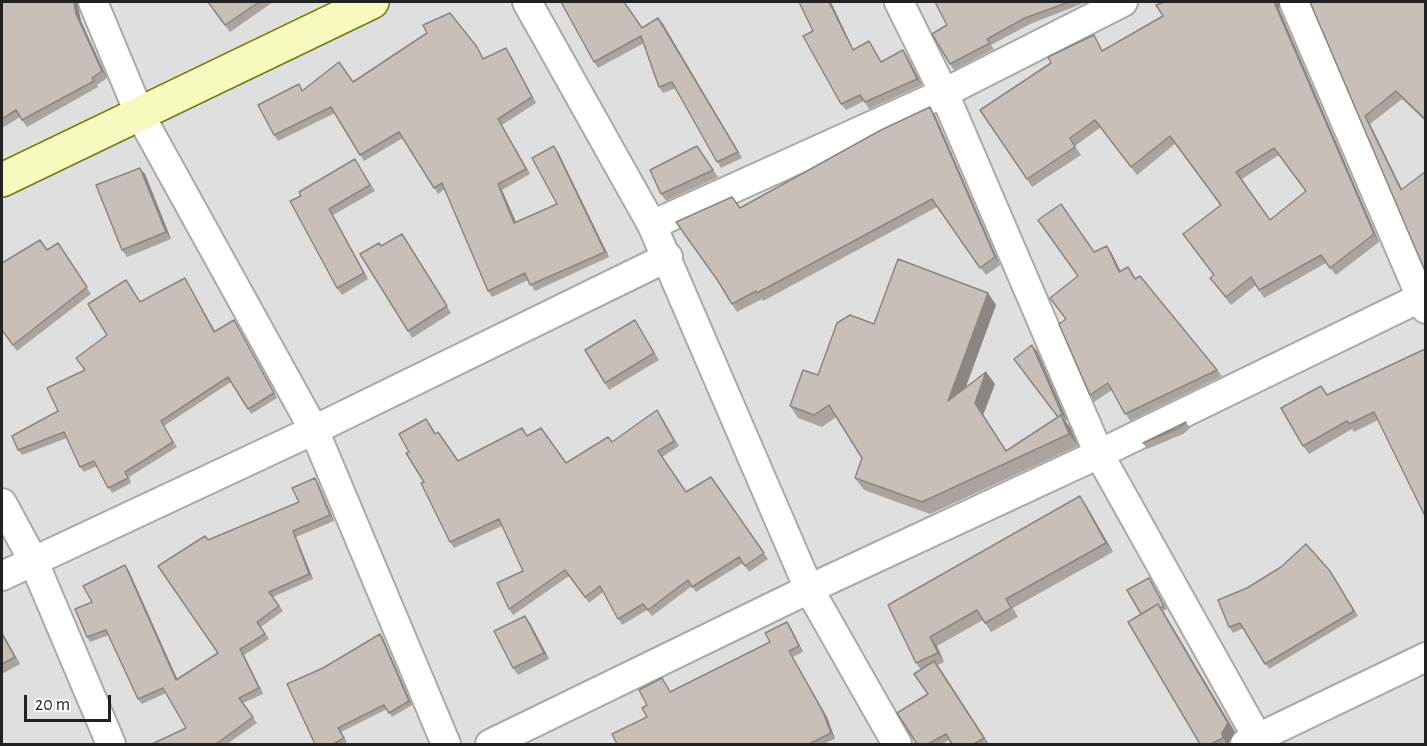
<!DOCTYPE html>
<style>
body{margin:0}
#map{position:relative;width:1427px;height:746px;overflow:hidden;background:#f2efe9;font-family:"Alegreya Sans",sans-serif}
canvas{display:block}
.frame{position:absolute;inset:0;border:3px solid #222;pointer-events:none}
.scale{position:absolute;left:24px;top:695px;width:87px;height:27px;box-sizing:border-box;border:3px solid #222;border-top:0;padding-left:8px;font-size:18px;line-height:21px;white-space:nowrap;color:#222;-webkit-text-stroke:4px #fff;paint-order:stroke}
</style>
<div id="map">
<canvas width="1427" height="746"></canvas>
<div class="frame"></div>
<div class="scale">20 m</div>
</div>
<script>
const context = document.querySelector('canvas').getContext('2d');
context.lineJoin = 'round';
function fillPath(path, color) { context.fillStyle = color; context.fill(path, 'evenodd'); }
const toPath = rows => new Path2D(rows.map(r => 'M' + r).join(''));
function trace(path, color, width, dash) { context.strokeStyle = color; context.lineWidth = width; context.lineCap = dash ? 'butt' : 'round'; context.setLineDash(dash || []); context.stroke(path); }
fillPath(toPath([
 [2,2,1425,2,1425,744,2,744]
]), '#e0dfdf');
const street = toPath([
 [93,2,140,115,314,430,446,744],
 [527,2,652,225,809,589,897,744],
 [899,2,944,93,1099,454,1261,744],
 [1294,2,1426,309],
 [652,225,944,93,1123,2],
 [2,503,33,560,111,744],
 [2,576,314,430,668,257],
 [490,744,809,589,1099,454,1426,295],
 [1245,744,1426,657]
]);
const secondary = toPath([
 [2,180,372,2]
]);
trace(street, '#a9a9a9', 32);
trace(secondary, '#707d05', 36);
trace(street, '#fff', 28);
trace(secondary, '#f7fabf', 33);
fillPath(toPath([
 [2,2,77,2,81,21,107,78,97,85,98,87,27,127,20,117,2,128],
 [208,2,273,2,230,32],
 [935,2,1083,2,1084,3,1030,24,991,45,994,49,954,70,950,64,947,25],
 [1164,2,1280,2,1279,9,1379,242,1336,275,1326,263,1264,298,1256,285,1231,305,1210,278,1214,276,1220,205,1175,144,1137,175,1101,127,1075,146,1081,155,1032,187,980,110,1099,43,1103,51,1163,16],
 [1279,155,1306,191,1270,220,1242,179],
 [1310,2,1425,2,1425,121,1402,99,1370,124,1402,189,1425,271],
 [658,18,663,24,742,158,721,168,676,88,663,93,659,87,644,43,598,68,594,62,642,28],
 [813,31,854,50,869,41,882,62,903,50,907,56,922,85,869,109,864,101,846,110,841,104],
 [427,33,477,47,484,59,506,48,510,54,536,103,502,125,530,174,502,190,516,222,557,204,558,152,609,257,535,291,528,280,492,297,488,291,445,189,438,194,403,138,364,161,335,113,278,141,274,135,303,90,353,82],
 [935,115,1000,265,986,275,937,207,763,301,762,299,737,312,732,304,740,208],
 [697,146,718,177,666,201,661,194],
 [355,159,375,191,333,215,368,279,342,295,337,288,301,196],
 [145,174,171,239,127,257,122,250],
 [406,240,451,313,412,338,408,331,381,246],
 [58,243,91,294,17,351,2,331,2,263,47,250],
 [1094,252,1111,252,1120,271,1135,279,1217,370,1222,376,1130,421,1112,390,1094,402,1090,395,1065,319],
 [185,278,215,331,234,320,277,398,251,414,231,382,164,426,177,447,129,477,131,483,112,493,97,466,84,472,80,467,67,438,22,455,18,450,58,411,107,335,140,302],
 [988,293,996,305,966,387,986,372,995,384,983,415,1006,451,1058,417,1037,351,1067,420,1065,421,1070,427,1078,446,930,514,864,490,855,478,862,458,836,417,822,427,798,418,790,406,818,375,874,324],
 [639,327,659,360,609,390,605,383],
 [1425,349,1378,420,1354,432,1352,429,1309,454,1303,446,1327,394],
 [661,416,679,446,662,457,686,492,711,477,768,559,749,572,743,563,696,592,692,586,652,616,647,610,622,625,603,592,589,603,569,576,513,615,509,609,523,571,502,526,454,548,450,542,424,482,409,452,430,424,436,434,458,461,528,436,566,463,612,442],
 [1186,422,1190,428,1183,434,1147,449,1143,443],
 [318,483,334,521,296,537,313,579,273,597,283,611,261,627,269,639,244,655,263,694,243,703,257,723,227,744,152,744,186,728,166,693,142,704,138,699,109,635,90,642,87,637,92,602,125,565,129,571,177,679,218,653,208,540,299,502],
 [1086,505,1113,552,1013,608,1018,617,991,632,983,620,937,646,944,662,938,665,989,744,952,744,949,740,942,744,917,744,928,694,921,670,916,663,888,605],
 [1330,571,1358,616,1269,669,1244,628,1233,633,1229,627],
 [1151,581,1167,609,1163,611,1235,732,1229,742,1229,744,1200,744,1141,614],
 [525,616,530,623,549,659,518,675,513,668],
 [787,622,791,628,803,652,793,657,827,717,835,739,823,744,617,744,647,717,647,705,666,683,671,692,770,642],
 [2,632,20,664,2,674],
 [380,634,383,638,412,705,392,717,387,709,341,732,347,742,343,744,315,744,323,668]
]), '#aba49e');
fillPath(toPath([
 [74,2,77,2,81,21,107,78,102,71,76,14],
 [829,2,831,2,857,57,853,50],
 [1274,2,1280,2,1279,9,1379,242,1374,234],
 [658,18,663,24,742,158,738,152],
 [506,48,510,54,536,103,532,97],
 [903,50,907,56,922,85,917,79],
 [930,107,935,115,1000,265,995,257],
 [1365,116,1370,124,1406,198,1401,190],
 [498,119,502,125,530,174,526,169],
 [554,146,558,152,609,257,605,252],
 [140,168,145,174,171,239,166,232],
 [498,184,502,190,519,229,514,223],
 [329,209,333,215,368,279,364,273],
 [1107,246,1111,252,1124,278,1119,272],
 [185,278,188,283,218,337,214,332],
 [988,293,996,305,956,413,948,401],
 [1032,345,1037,351,1067,420,1062,414],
 [986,372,995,384,983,415,1014,463,975,403],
 [1061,415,1070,427,1078,446,1069,434],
 [315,478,318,483,334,521,330,515],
 [1080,496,1086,505,1113,552,1106,543],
 [293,531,296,537,313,579,309,574],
 [125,565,129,571,180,685,176,680],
 [1158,604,1164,613,1235,732,1229,742,1229,744,1227,744,1223,738],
 [525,616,530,623,549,659,544,653],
 [787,622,791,628,803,652,799,646],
 [2,632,20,664,2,634],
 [380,634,383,638,412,705,409,701],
 [930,637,937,646,944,662,938,653],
 [240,649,244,655,263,694,259,688],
 [789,651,827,717,835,739,831,733]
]), '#8b8681');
const building = toPath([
 [2,2,74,2,76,14,102,71,92,78,94,81,22,120,16,110,2,119,2,2],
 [208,2,259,2,225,25,208,2],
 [561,2,624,2,642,28,658,18,738,152,717,162,672,82,659,87,641,36,594,62,561,2],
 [799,2,829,2,853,50,869,41,881,62,903,50,917,79,865,102,860,95,841,104,803,36,813,31,799,2],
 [935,2,1069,2,1025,18,987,39,990,43,950,64,932,34,947,25,935,2],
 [1164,2,1274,2,1374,234,1330,268,1321,255,1259,290,1251,277,1226,297,1210,278,1214,275,1183,234,1221,205,1170,136,1131,167,1095,120,1070,138,1075,147,1027,179,980,110,1051,63,1048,57,1094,35,1102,51,1163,16,1156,5,1164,2],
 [1274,148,1306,191,1270,220,1236,172,1274,148],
 [1310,2,1425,2,1425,119,1396,91,1365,116,1401,190,1425,172,1425,271,1310,2],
 [450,13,477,47,483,59,506,48,532,97,498,119,526,169,498,184,514,223,557,204,532,158,554,146,605,252,530,285,525,273,488,291,442,183,434,188,399,132,360,155,331,107,274,135,258,105,299,84,302,91,339,62,353,82,427,33,423,25,450,13],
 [930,107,995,257,980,268,932,199,757,293,756,291,732,304,718,281,676,222,732,197,740,208,881,130,930,107],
 [697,146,713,170,661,194,650,170,697,146],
 [355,159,370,185,329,209,364,273,337,288,290,201,301,196,299,192,355,159],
 [140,168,166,232,122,250,96,185,140,168],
 [1061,204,1094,252,1107,246,1119,272,1128,267,1135,279,1140,276,1217,370,1125,414,1108,383,1090,395,1059,324,1066,319,1050,298,1078,276,1038,220,1061,204],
 [402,234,447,306,408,331,360,254,379,243,381,246,402,234],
 [40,240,47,250,58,243,87,287,13,345,2,330,2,263,40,240],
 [898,259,988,293,948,401,986,372,975,403,1006,451,1061,415,1069,434,922,502,855,478,862,458,829,405,814,415,790,406,803,370,818,375,837,323,850,315,874,324,898,259],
 [185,278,214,332,234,320,274,393,248,409,228,377,161,421,173,442,125,472,128,478,108,488,94,461,80,467,64,432,18,450,12,436,58,411,47,388,85,370,76,358,107,335,88,304,126,280,140,302,185,278],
 [635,320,654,353,605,383,585,350,635,320],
 [1032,345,1062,414,1058,417,1014,359,1032,345],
 [1425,349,1425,516,1374,412,1349,424,1347,421,1303,446,1281,408,1321,386,1327,395,1425,349],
 [657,410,674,441,658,451,686,492,711,477,764,553,745,566,739,557,692,587,688,580,648,610,643,604,618,619,600,586,585,597,565,570,509,609,497,583,523,571,499,519,450,542,421,483,424,482,406,453,409,452,399,434,426,419,435,434,438,432,458,461,522,428,527,436,541,428,566,463,608,437,612,442,657,410],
 [1186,422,1179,428,1143,443,1186,422],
 [315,478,330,515,293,531,309,574,269,592,279,606,257,622,265,634,240,649,259,688,239,698,253,717,216,744,152,744,186,728,163,688,138,699,106,630,87,637,75,609,92,602,83,586,125,565,176,680,218,653,158,566,205,536,208,540,299,502,292,488,315,478],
 [1080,496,1106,543,1006,599,1011,608,985,623,977,610,930,637,938,653,916,663,888,605,1080,496],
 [1306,544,1330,571,1354,611,1265,664,1240,623,1229,627,1218,600,1247,588,1281,567,1306,544],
 [1149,578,1164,606,1160,608,1158,604,1141,614,1127,590,1149,578],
 [1158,604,1228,723,1222,733,1223,738,1211,744,1200,744,1128,622,1158,604],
 [525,616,544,653,513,668,494,631,525,616],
 [787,622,799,646,789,651,823,712,831,733,809,744,617,744,612,734,647,717,642,708,647,705,639,690,662,678,670,692,770,642,765,633,787,622],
 [2,634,15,657,2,664,2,634],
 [380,634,409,701,389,713,384,705,338,728,344,738,333,744,315,744,287,684,323,668,380,634],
 [934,661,984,738,974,744,952,744,946,734,928,744,917,744,897,713,928,694,914,674,934,661]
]);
fillPath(building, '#c7bfb8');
trace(building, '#8b8681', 1.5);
</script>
